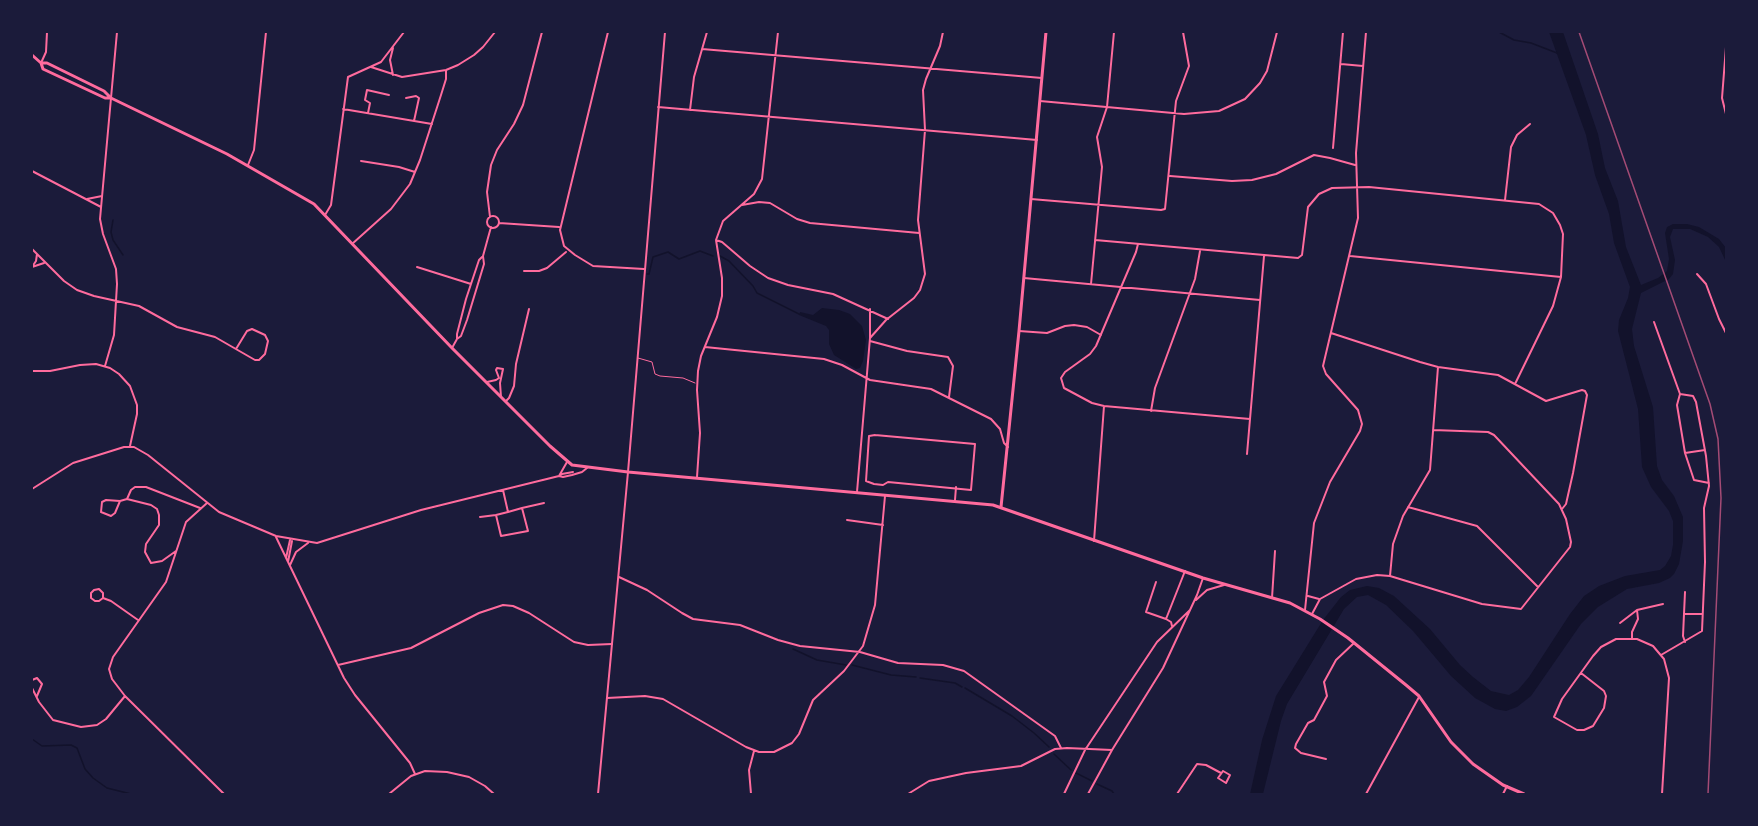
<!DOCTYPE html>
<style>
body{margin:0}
#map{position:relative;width:1758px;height:826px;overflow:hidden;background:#1b1b3a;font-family:"Space Grotesk",sans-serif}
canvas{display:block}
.frame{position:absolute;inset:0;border:33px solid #1b1b3a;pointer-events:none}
</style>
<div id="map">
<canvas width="1758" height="826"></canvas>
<div class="frame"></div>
</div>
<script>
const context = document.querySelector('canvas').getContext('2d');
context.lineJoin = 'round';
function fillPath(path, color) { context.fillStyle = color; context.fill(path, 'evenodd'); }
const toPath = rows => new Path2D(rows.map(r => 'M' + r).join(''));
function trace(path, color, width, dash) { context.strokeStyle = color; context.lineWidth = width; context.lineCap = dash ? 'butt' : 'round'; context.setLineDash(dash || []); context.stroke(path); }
fillPath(toPath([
 [1549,32,1563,32,1598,134,1605,168,1618,201,1626,247,1641,285,1658,278,1667,271,1669,259,1665,233,1667,227,1673,224,1687,224,1699,227,1719,239,1726,248,1726,262,1719,247,1708,237,1690,229,1673,229,1670,237,1675,260,1673,274,1669,279,1641,293,1632,329,1634,346,1653,407,1657,466,1662,480,1674,496,1683,517,1683,541,1679,564,1674,574,1670,578,1659,583,1627,589,1598,607,1581,624,1531,696,1517,707,1506,711,1495,709,1475,698,1451,676,1413,631,1386,605,1368,595,1357,597,1344,609,1287,704,1281,721,1263,794,1250,794,1262,740,1276,696,1323,620,1341,597,1350,590,1367,586,1379,588,1394,596,1430,629,1460,665,1473,677,1491,691,1509,695,1518,690,1529,677,1570,614,1584,596,1599,586,1625,576,1660,570,1665,566,1671,556,1673,545,1673,521,1669,511,1651,487,1642,467,1638,409,1618,331,1619,320,1628,298,1630,287,1614,243,1609,214,1595,175,1586,135],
 [822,308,839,310,850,314,862,326,866,340,863,361,860,368,856,369,834,355,829,344,829,330,826,326,799,315,800,312,813,315]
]), '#12122b');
trace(toPath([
 [1499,32,1514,40,1531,43,1557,53],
 [113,220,111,232,113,240,123,255],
 [720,256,729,261,753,286,757,293,799,314],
 [647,274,649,274,653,257,668,252,679,259,700,251,713,256],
 [793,649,817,660,846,665],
 [852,665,891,675,916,677],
 [920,678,955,683,962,687],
 [965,688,1012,716,1034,733,1049,747],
 [32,739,42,746,71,745,77,748,85,769,93,778,107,788,131,794],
 [1054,754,1071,770],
 [1076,773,1092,781],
 [1097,784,1112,791,1114,794]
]), '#12122b', 1.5);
trace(toPath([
 [638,358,652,362,655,374,660,376,683,378,695,383]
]), '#ff6b9d', 1);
trace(toPath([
 [608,32,560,230,564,246,575,255,593,266,644,269],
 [393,48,390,60,393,75],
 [702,49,1042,78],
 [41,63,46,52,47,32],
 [1341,64,1363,66],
 [371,67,402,77,446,70,458,65,474,55,483,47,495,32],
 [406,98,416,96,419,98,414,121],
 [1040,101,1184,114,1219,111,1245,99,1260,83,1267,71,1277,32],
 [658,107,1037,140],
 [343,109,432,124],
 [690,110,694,77,707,32],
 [368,113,370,103,365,100,367,90,389,95],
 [1333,148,1343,32],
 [361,161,399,167,415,172],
 [248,165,254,150,266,32],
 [32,171,101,207],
 [1170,176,1232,181,1252,180,1276,174,1314,155,1330,158,1355,165],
 [87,199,102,196],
 [1031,199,1161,210,1165,209,1176,101,1189,66,1183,32],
 [1505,200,1511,147,1517,135,1530,124],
 [742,205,759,202,770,203,797,219,810,223,919,233],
 [325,215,331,205,348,77,381,62,404,32],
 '487 222a6 6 0 1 1 12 0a6 6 0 1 1-12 0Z',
 [490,217,487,192,491,165,497,150,514,124,523,105,542,32],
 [499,223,559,227],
 [716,240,722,242,750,266,768,278,788,285,833,294,888,319],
 [1095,240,1298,258,1302,255,1308,207,1319,194,1332,188,1369,187,1539,204,1553,213,1560,225,1563,234,1561,277,1553,306,1515,384],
 [352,244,391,209,410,184,420,160,441,95,446,79,446,70],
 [1138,244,1136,252,1096,346,1090,354,1065,372,1061,378,1064,388,1092,403,1104,406,1250,419],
 [32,249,37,254,36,261,32,267],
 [37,254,64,281,77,290,94,296,139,306,177,327,215,337,255,360,259,360,265,354,268,341,265,335,252,329,247,331,236,349],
 [1350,256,1561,277],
 [32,267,44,263],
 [417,267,471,284],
 [524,271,539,271,547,268,566,252],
 [1697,274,1706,284,1719,319,1726,333],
 [1024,278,1260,300],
 [1091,284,1102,167,1097,137,1107,107,1114,32],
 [1654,322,1680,394,1693,396,1696,402,1706,456,1709,486,1704,508,1705,562,1702,631,1661,655],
 [1019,331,1047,333,1065,326,1074,325,1087,327,1101,335],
 [1331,333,1420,362,1438,367,1498,375,1546,401,1582,390,1585,391,1587,395,1573,473,1566,504,1562,509],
 [870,338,870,309],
 [457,339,457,334,466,299,479,260,482,257],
 [870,341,907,351,948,357,953,366,949,397],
 [705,347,824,359,842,365,870,380,931,389,991,419,1000,429,1004,443,1008,447],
 [452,348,457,339,461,336,467,320,484,264,483,256,491,227],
 [105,366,114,335,117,284,116,269,103,234,100,219,111,98],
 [32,371,50,371,80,365,96,364,110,368,119,374,130,386,137,405,137,414,130,446],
 [487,382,496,380,499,378,496,370,497,368,503,369,500,383,501,397],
 [1680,394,1677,405,1685,453,1705,450],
 [506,401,509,398,514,386,516,364,529,309],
 [1151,411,1155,388,1195,279,1200,251],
 [875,435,975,444,971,490,888,482,883,485,874,484,866,481,869,436,875,435],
 [1685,453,1694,480,1709,483],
 [1247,454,1264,256],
 [628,472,665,32],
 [559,476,562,474,573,472],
 [559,476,567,462],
 [697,477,700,433,697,390,698,371,701,356,717,317,722,296,722,278,716,240,723,221,754,194,762,179,778,32],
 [32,489,73,463,124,447,134,447,148,455,219,512,276,536,317,543,421,510,559,476,563,477,572,475,582,472,587,468],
 [503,490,508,512,496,515,501,536,528,531,522,508,508,512],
 [857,492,870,338,886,320,914,298,920,290,925,274,918,220,925,130,923,90,926,79,940,46,943,32],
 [127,499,131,490,135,487,146,487,200,508],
 [955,500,956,487],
 [120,501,106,500,102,502,101,512,111,516,115,513,120,501,127,499,151,505,157,509,159,515,159,525,146,544,145,552,151,563,162,561,176,551],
 [207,503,186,522,166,582,113,657,109,669,112,679,125,696,224,794],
 [1408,507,1477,526,1538,587],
 [522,508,544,503],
 [480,517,496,515],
 [847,520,883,525],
 [276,537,344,678,355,695,410,763,415,774],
 [1094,541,1104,406],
 [286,558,290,540],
 [288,562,292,541],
 [290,565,296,552,308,543],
 [1390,576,1393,544,1403,516,1430,470,1438,367],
 [619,577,647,590,682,613,693,619,740,625,778,640,800,646,860,652,898,663,943,665,964,671,1055,736,1061,748],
 [1156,582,1146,612,1166,619,1171,622,1172,626],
 [1308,596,1319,599],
 [103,598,99,601,95,601,91,598,91,593,94,590,99,589,103,593,103,598,111,601,138,620],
 [1272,598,1275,551],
 [1196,600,1207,590,1224,585],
 [1305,610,1314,523,1330,482,1360,431,1362,424,1358,410,1326,374,1323,366,1358,218,1356,153,1366,32],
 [1312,614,1320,599,1356,579,1377,575,1390,576,1482,604,1521,609,1570,547,1571,542,1566,519,1559,504,1494,435,1488,432,1433,430],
 [1684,614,1702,614],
 [1166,619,1185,571],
 [1620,623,1637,610,1663,604],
 [1632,638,1632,632,1638,619,1637,610],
 [1685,642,1683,636,1685,592],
 [338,665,411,648,479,613,503,605,513,606,529,613,574,642,588,645,612,644],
 [1581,673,1604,691,1606,696,1604,708,1593,726,1584,730,1577,730,1554,717,1562,699,1593,656,1601,647,1616,639,1637,639,1653,646,1664,659,1669,678,1662,794],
 [32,680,37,678,42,684,37,696],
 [32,688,39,702,53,720,81,727,97,725,106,719,125,696],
 [607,698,645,696,663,699,746,747,759,752,774,752,792,743,799,734,813,700,844,671,863,646,875,605,885,496],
 [1326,759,1301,753,1295,748,1296,744,1308,723,1314,720,1327,696,1324,682,1336,660,1354,643],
 [1223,771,1230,775,1226,783,1218,778,1223,771],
 [389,794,411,776,425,771,447,772,469,777,485,786,494,794],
 [751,794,749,770,754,751],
 [908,794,929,781,966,773,1021,766,1055,749,1067,748,1112,750],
 [1064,794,1085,750,1157,642,1190,610],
 [1088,794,1112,750,1163,668,1197,595,1203,578],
 [1177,794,1197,764,1206,765,1221,773],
 [1366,794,1419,697],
 [1503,794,1507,786]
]), '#ff6b9d', 2);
trace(toPath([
 [1726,47,1722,98,1726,114],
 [111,98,117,32],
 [598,794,628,472]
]), '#ff6b9d', 2);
trace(toPath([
 [1001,507,1019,331,1046,32]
]), '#ff6b9d', 3);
trace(toPath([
 [32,55,41,63,43,69,105,98,111,98,227,154,314,204,452,348,550,446,572,465,628,472,993,505,1203,578,1290,603,1320,619,1348,638,1406,685,1419,696,1451,742,1473,764,1503,785,1524,794],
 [41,63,47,63,104,91,111,98]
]), '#ff6b9d', 3);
trace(toPath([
 [1579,32,1710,404,1718,439,1721,498,1708,794]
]), '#a44b75', 1.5);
</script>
